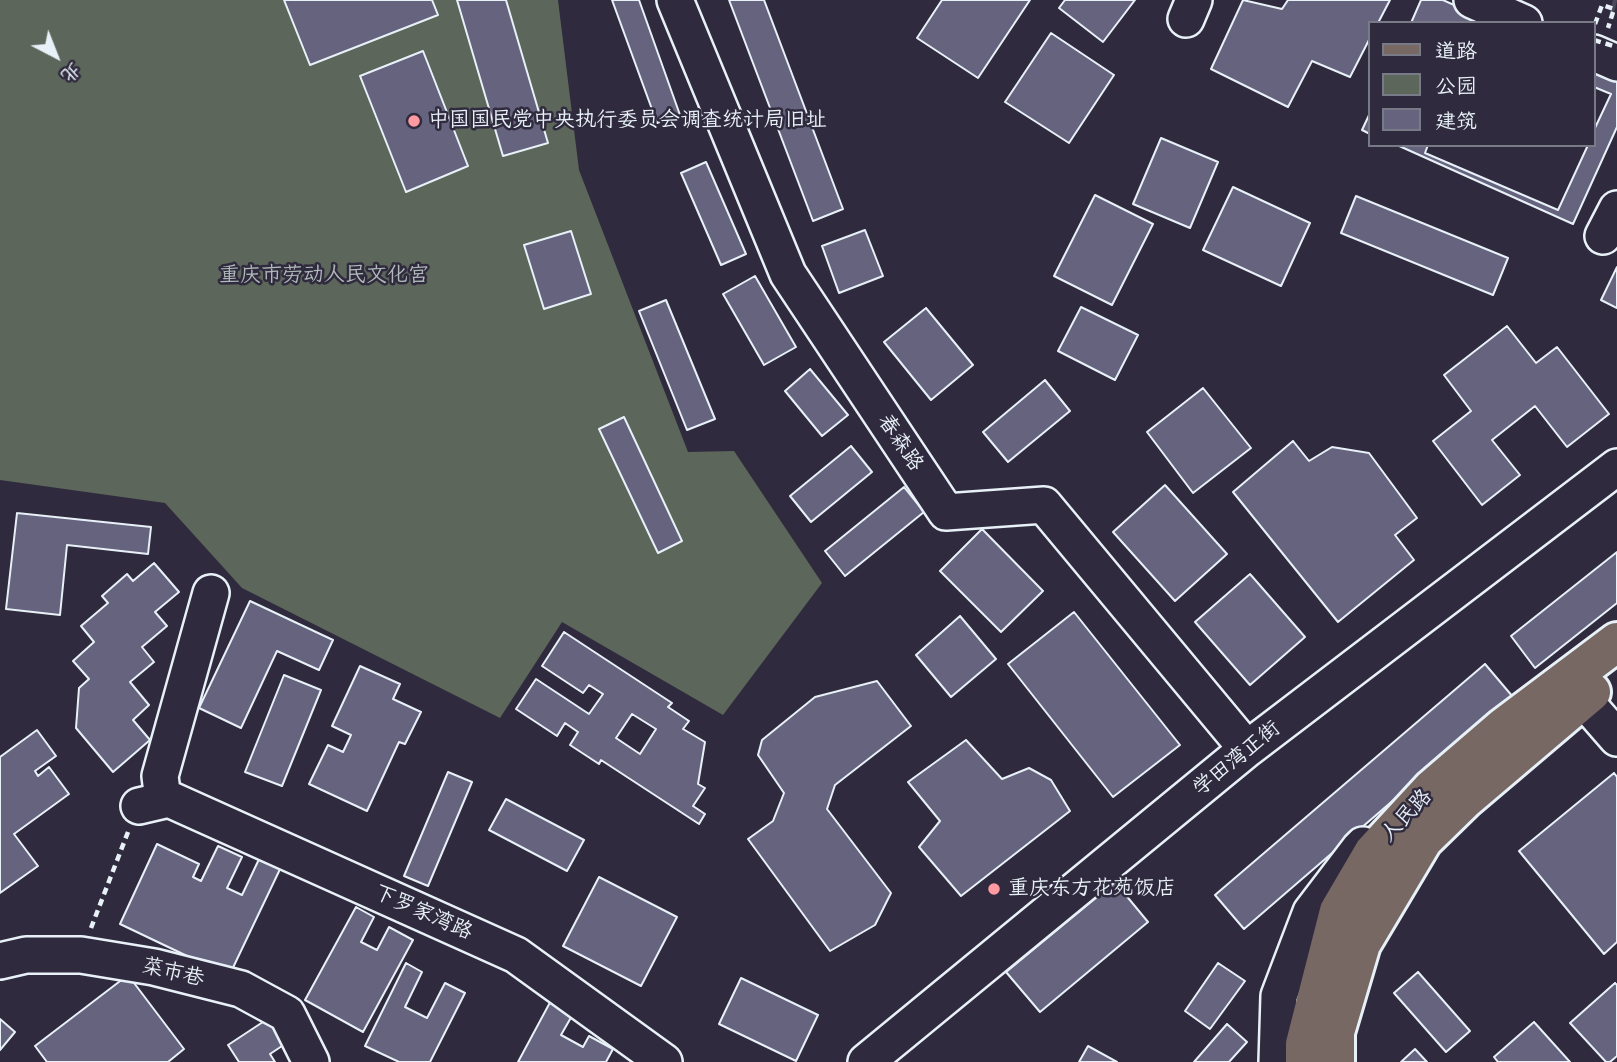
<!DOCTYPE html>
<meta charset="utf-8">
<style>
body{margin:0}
#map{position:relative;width:1617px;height:1062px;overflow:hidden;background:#2f2a3d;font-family:"Balsamiq Sans","LXGW WenKai TC",sans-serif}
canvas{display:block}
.legend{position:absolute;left:1368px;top:21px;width:228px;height:126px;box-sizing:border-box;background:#2f2a3d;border:2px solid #797a88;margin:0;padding:9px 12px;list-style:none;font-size:21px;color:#e8f1f8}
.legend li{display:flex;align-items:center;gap:14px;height:35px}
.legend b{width:35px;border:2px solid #797a88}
.north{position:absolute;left:21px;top:21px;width:70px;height:70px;-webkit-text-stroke:5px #2f2a3d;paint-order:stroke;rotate:138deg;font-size:19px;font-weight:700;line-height:28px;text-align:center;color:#e8f1f8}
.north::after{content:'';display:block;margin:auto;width:24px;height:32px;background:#e8f1f8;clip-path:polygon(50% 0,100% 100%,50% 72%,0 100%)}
</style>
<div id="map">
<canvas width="1617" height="1062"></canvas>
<ul class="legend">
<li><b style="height:9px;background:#776864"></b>道路</li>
<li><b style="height:19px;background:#5c665a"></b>公园</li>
<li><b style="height:19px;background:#65637e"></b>建筑</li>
</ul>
<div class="north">北</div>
</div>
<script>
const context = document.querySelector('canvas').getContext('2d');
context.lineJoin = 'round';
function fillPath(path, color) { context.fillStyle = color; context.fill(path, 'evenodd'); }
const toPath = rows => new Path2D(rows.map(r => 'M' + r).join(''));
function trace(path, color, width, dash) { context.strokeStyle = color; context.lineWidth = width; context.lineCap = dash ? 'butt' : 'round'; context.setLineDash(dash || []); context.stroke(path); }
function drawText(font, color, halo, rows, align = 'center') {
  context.font = font + ' "Balsamiq Sans","LXGW WenKai TC",sans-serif'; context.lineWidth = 5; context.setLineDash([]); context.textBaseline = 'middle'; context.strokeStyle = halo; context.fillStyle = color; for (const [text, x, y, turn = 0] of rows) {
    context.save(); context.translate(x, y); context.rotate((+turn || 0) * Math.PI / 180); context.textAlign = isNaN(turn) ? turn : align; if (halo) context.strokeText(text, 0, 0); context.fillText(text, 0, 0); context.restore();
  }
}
fillPath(toPath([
 [0,0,558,0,579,170,688,452,734,451,822,583,723,715,562,622,500,718,242,588,165,503,0,480]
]), '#5c665a');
const building = toPath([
 [284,0,432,0,438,15,310,65,284,0],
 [457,0,506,0,548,143,503,156,457,0],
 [612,0,639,0,680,115,657,123,612,0],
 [729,0,764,0,843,209,813,221,729,0],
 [942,0,1030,0,978,78,917,38,942,0],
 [1065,0,1135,0,1103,42,1059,8,1065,0],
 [1243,0,1282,9,1288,0,1390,0,1378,23,1370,23,1370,38,1350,77,1312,61,1288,107,1211,69,1243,0],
 [1421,0,1443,0,1494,23,1411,23,1421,0],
 [1051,33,1114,75,1069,143,1005,102,1051,33],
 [423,51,468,166,406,192,360,76,423,51],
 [1594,67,1617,77,1617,127,1573,224,1397,145,1594,145,1594,67],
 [1594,87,1611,94,1594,130,1594,87],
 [1370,113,1370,134,1362,130,1370,113],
 [1161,138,1218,162,1190,228,1133,204,1161,138],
 [1428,145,1588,145,1558,210,1425,153,1428,145],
 [706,162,746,254,721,265,681,173,706,162],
 [1233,187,1310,223,1281,286,1203,250,1233,187],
 [1095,195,1153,224,1112,305,1054,276,1095,195],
 [1356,196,1508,258,1493,295,1341,233,1356,196],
 [865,230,883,276,839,293,822,246,865,230],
 [571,231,591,294,544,309,524,245,571,231],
 [1617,267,1617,308,1601,300,1617,267],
 [755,276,796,347,764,365,723,294,755,276],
 [666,300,715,419,687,430,639,311,666,300],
 [1081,307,1138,335,1115,380,1058,351,1081,307],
 [926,308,973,365,931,400,884,342,926,308],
 [1507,326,1536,363,1557,347,1609,414,1567,447,1535,406,1492,440,1520,475,1482,505,1433,441,1471,411,1444,375,1507,326],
 [810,369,848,415,822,436,785,391,810,369],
 [1045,380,1070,411,1008,462,983,432,1045,380],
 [1203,388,1251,448,1193,493,1147,432,1203,388],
 [624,417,682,541,658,553,599,429,624,417],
 [1293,441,1309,461,1332,447,1369,453,1417,518,1395,535,1414,560,1338,622,1233,492,1293,441],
 [851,446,872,472,811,522,790,496,851,446],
 [1165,485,1227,554,1175,601,1113,532,1165,485],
 [904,487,924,512,845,576,825,551,904,487],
 [17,513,151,527,148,554,67,545,60,615,6,609,17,513],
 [982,529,1043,591,1001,632,940,571,982,529],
 [1617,552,1617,603,1535,668,1511,636,1617,552],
 [154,563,179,592,155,612,167,626,142,647,154,662,130,682,149,705,133,720,150,740,113,772,76,728,79,688,89,679,73,661,94,642,81,626,108,603,102,596,127,574,133,581,154,563],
 [1250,574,1305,637,1250,685,1195,622,1250,574],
 [250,601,333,640,319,670,277,651,241,728,199,708,250,601],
 [1074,612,1180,745,1113,797,1008,664,1074,612],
 [960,616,996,659,951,697,916,655,960,616],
 [564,632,672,703,668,707,689,721,683,729,705,742,698,784,705,788,693,806,705,814,699,824,601,760,599,764,570,745,578,732,565,723,557,736,516,709,536,679,589,714,603,694,589,685,583,693,542,666,564,632],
 [632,714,656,729,640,754,616,738,632,714],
 [1485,664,1513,697,1244,929,1215,895,1485,664],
 [360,666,400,684,393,699,421,712,405,744,399,742,367,811,309,784,328,745,343,752,351,735,332,726,360,666],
 [284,675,321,690,282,786,245,772,284,675],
 [877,681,911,726,835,785,827,809,891,893,875,925,830,951,748,839,773,821,784,793,758,755,762,740,815,697,877,681],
 [37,730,56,756,35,771,38,776,49,767,69,794,14,834,38,866,0,893,0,757,37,730],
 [966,740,1002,779,1029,768,1051,780,1070,811,961,896,919,847,940,821,908,782,966,740],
 [448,772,472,782,428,886,404,876,448,772],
 [1614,773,1617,777,1617,942,1604,954,1519,851,1614,773],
 [506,799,584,840,567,871,489,830,506,799],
 [157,844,199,864,193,877,201,881,218,846,242,857,227,888,242,895,261,855,282,865,229,976,120,924,157,844],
 [599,877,677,917,641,986,563,946,599,877],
 [1115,882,1148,922,1040,1012,1006,972,1115,882],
 [356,907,374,917,361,942,377,950,389,927,413,940,363,1032,305,1000,356,907],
 [406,963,422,972,405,1007,427,1018,445,983,465,993,430,1062,399,1062,365,1046,406,963],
 [1218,963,1245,981,1210,1029,1185,1011,1218,963],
 [1418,972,1470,1031,1446,1052,1394,993,1418,972],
 [128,975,184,1049,168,1062,47,1062,35,1046,128,975],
 [741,978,818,1015,796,1061,719,1024,741,978],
 [1615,983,1617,985,1617,1056,1610,1062,1606,1062,1570,1023,1615,983],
 [554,995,577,1007,561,1035,583,1047,589,1036,613,1049,606,1062,518,1062,554,995],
 [272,1016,288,1042,270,1054,275,1062,239,1062,228,1045,272,1016],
 [0,1019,15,1032,0,1050,0,1019],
 [1534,1022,1570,1062,1498,1062,1494,1057,1534,1022],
 [1227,1024,1247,1042,1229,1062,1194,1062,1227,1024],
 [1088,1046,1117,1062,1079,1062,1088,1046],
 [1415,1049,1427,1062,1401,1062,1415,1049]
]);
fillPath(building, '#65637e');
trace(building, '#e8f1f8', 2);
trace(toPath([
 [1613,0,1617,1]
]), '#4b4859', 38, [38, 19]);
const minor = toPath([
 [675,0,788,274,946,512,1044,505,1247,749],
 [1472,0,1524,23],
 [1186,19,1194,0],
 [1594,53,1617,63],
 [1603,236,1617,209],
 [1583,699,1617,738],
 [163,800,160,776,211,593],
 [139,806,169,799,516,955,664,1062],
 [0,961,26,955,81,955,154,967,241,989,287,1014,311,1062],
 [866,1062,1247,749,1617,467],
 [1277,1062,1279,996,1311,912,1359,849,1363,845]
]);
const major = toPath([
 [1305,1062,1305,1044,1339,911,1373,853,1432,789,1504,727,1617,642],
 [1335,1062,1335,1032,1361,944,1423,840,1465,799,1591,692]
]);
trace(minor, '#e8f1f8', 40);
trace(major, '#e8f1f8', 44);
trace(toPath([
 [1595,24,1602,5,1614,9,1608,28],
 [91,928,128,832]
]), '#e8f1f8', 4.5, [7, 5]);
trace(minor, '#2f2a3d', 35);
trace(major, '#776864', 38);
trace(toPath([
 [1594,40,1617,47]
]), '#e8f1f8', 4.5, [7, 5]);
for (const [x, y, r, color] of [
 [414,121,7,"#ff9aa2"],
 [994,889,7,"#ff9aa2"]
]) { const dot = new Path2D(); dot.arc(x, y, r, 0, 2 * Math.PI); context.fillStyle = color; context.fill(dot); trace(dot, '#2f2a3d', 2.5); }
drawText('21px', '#e8f1f8', '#2f2a3d', [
 ["中国国民党中央执行委员会调查统计局旧址",428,121],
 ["重庆东方花苑饭店",1008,889]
], 'left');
drawText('21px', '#b0b9b9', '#2f2a3d', [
 ["重庆市劳动人民文化宫",324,276]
]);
drawText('21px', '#e8f1f8', '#2f2a3d', [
 ["春森路",900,443,56],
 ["学田湾正街",1237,759,-39],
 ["人民路",1407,816,-47],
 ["下罗家湾路",423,913,24],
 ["菜市巷",173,973,13]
]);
</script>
